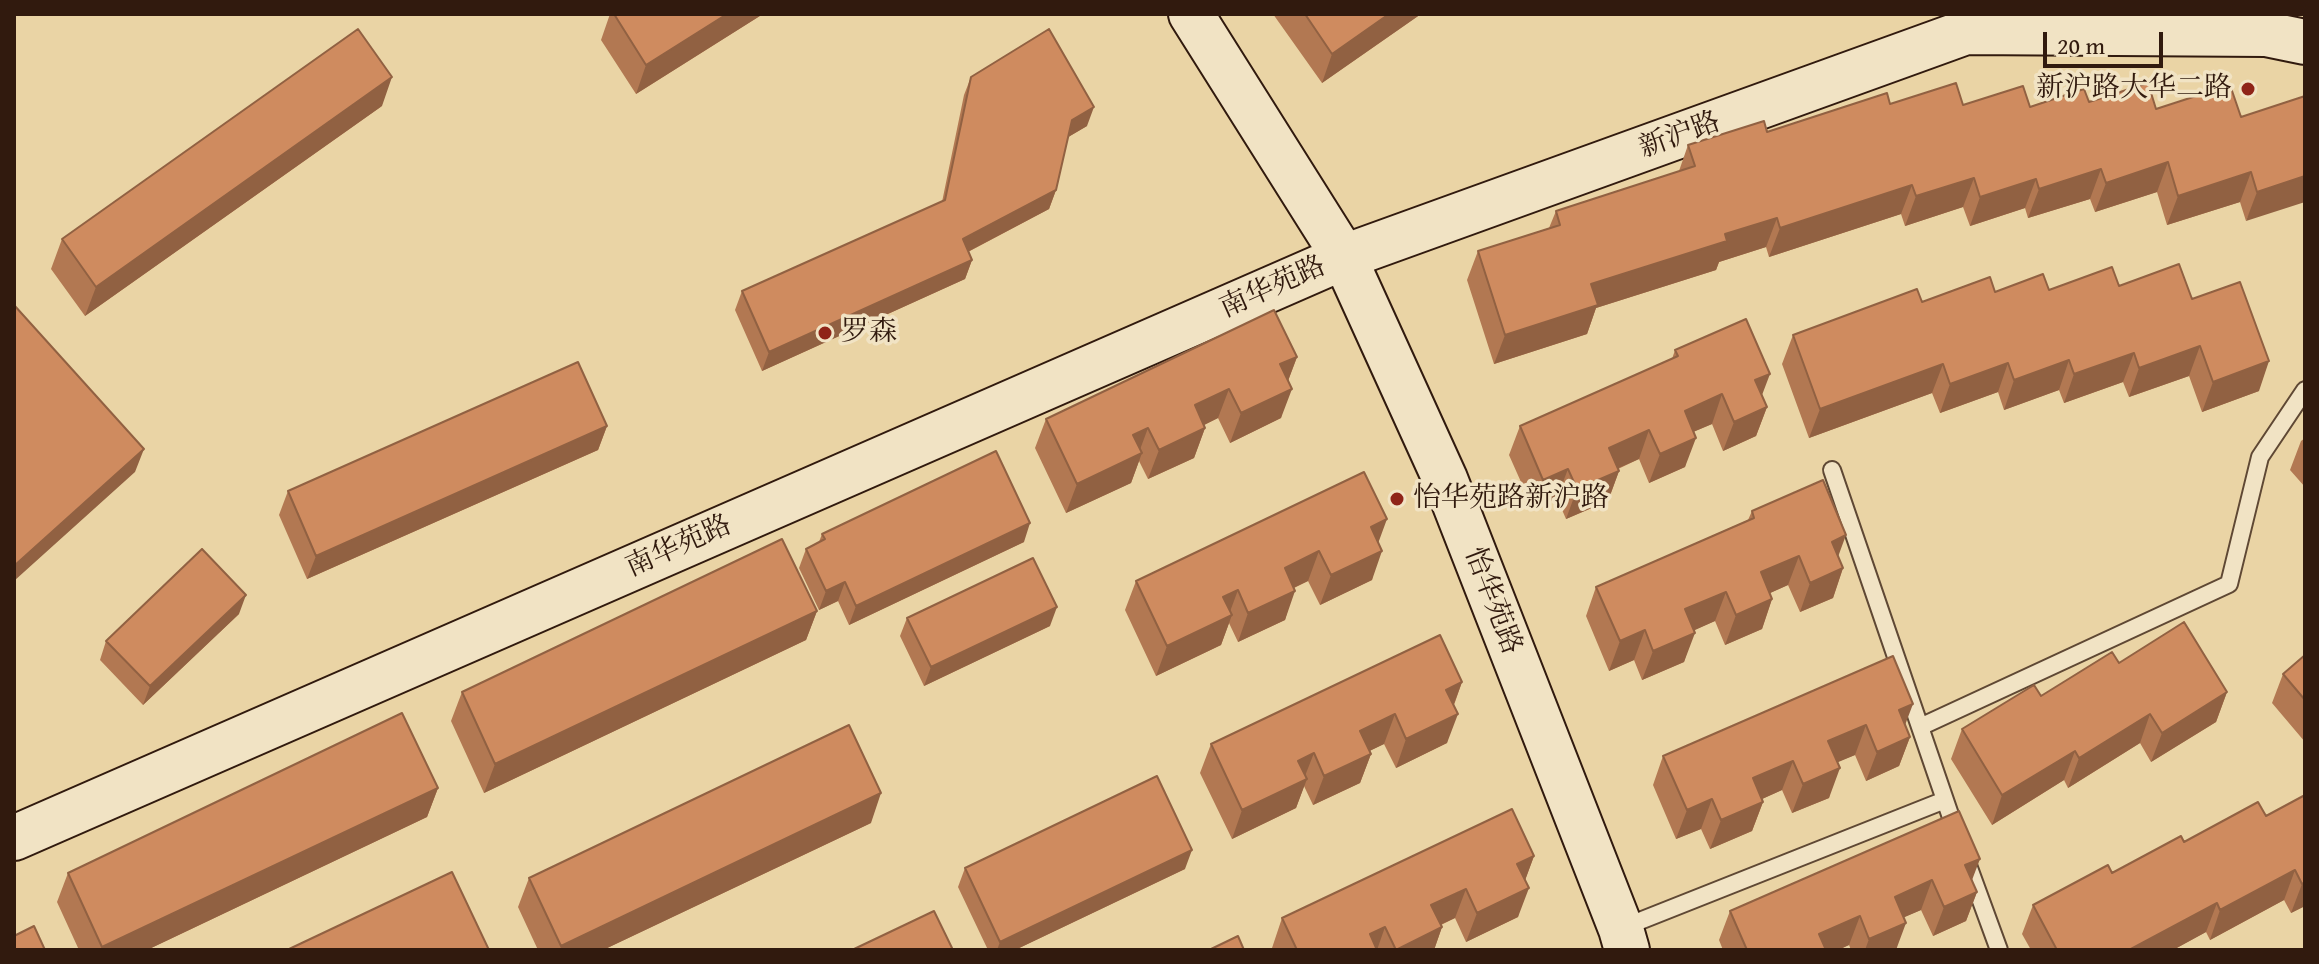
<!DOCTYPE html>
<meta charset="utf-8">
<style>
body{margin:0}
#map{position:relative;width:2319px;height:964px;overflow:hidden;background:#ead4a5;font-family:"Gentium Book Plus",serif}
canvas{display:block}
.frame{position:absolute;inset:0;border:16px solid #311a0e;pointer-events:none}
.scale{position:absolute;left:2043px;top:32px;width:120px;height:36px;box-sizing:border-box;border:4px solid #311a0e;border-top:0;padding-left:10px;font-size:24px;line-height:28px;white-space:nowrap;color:#311a0e;-webkit-text-stroke:6px #f1e3c4;paint-order:stroke}
</style>
<div id="map">
<canvas width="2319" height="964"></canvas>
<div class="frame"></div>
<div class="scale">20 m</div>
</div>
<script>
const context = document.querySelector('canvas').getContext('2d');
context.lineJoin = 'round';
const toPath = rows => new Path2D(rows.map(r => 'M' + r).join(''));
function trace(path, color, width, dash) { context.strokeStyle = color; context.lineWidth = width; context.lineCap = dash ? 'butt' : 'round'; context.setLineDash(dash || []); context.stroke(path); }
function fillPath(path, color) { context.fillStyle = color; context.fill(path, 'evenodd'); }
function drawText(font, color, halo, rows, align = 'center') {
  context.font = font + ' "Gentium Book Plus","Noto Serif SC",serif'; context.lineWidth = 7; context.setLineDash([]); context.textBaseline = 'middle'; context.strokeStyle = halo; context.fillStyle = color; for (const [text, x, y, turn = 0] of rows) {
    context.save(); context.translate(x, y); context.rotate((+turn || 0) * Math.PI / 180); context.textAlign = isNaN(turn) ? turn : align; if (halo) context.strokeText(text, 0, 0); context.fillText(text, 0, 0); context.restore();
  }
}
const lane = toPath([
 [1832,470,1957,835],
 [1920,727,2229,584,2260,457,2305,390],
 [1965,857,1999,950],
 [1622,928,1945,800]
]);
const secondary = toPath([
 [1191,14,1344,257,1445,479,1621,929,1627,950],
 [14,838,1344,257,1966,32,2266,34,2305,42]
]);
trace(lane, '#5f4834', 20);
trace(secondary, '#311a0e', 48);
trace(lane, '#f1e3c4', 16);
trace(secondary, '#f1e3c4', 44);
fillPath(toPath([
 [610,14,763,14,636,94,601,40],
 [1273,14,1421,14,1322,83],
 [971,77,1087,126,1068,137,1056,190,1049,209,968,252,972,260,965,279,762,371,735,310,742,291,942,202,964,95],
 [2305,96,2246,221,2240,202,2167,225,2157,192,2095,212,2090,199,2028,218,2025,208,1970,226,1963,207,1905,226,1901,214,1769,257,1766,247,1719,262,1716,270,1596,308,1587,334,1494,364,1467,280,1478,251,1549,228,1556,211,1679,171,1688,145,1767,132,1890,104,1963,105,2030,107,2089,102,2241,117],
 [382,106,85,316,51,269,62,239],
 [2119,286,2192,299,2259,391,2202,412,2189,376,2129,397,2123,382,2064,403,2059,390,2004,410,1998,392,1940,413,1932,393,1809,438,1782,364,1793,335,1922,302,1995,292],
 [1675,350,1762,395,1767,407,1756,436,1723,451,1712,424,1693,432,1685,467,1649,483,1639,459,1618,469,1619,471,1608,501,1566,519,1557,498,1533,509,1509,455,1520,426,1672,359],
 [1297,357,1288,381,1281,418,1230,443,1218,418,1204,425,1205,428,1194,458,1148,479,1139,461,1131,483,1066,513,1035,448,1046,419],
 [607,426,598,450,307,579,279,515,288,491],
 [2305,438,2305,487,2290,470,2301,441],
 [1364,472,1378,543,1372,580,1320,605,1308,581,1294,588,1285,620,1238,642,1229,623,1221,645,1156,676,1125,610,1136,581],
 [1752,511,1838,557,1843,568,1833,598,1800,612,1788,585,1770,593,1772,599,1762,629,1725,645,1715,621,1694,630,1684,662,1642,680,1634,660,1609,671,1586,616,1596,587,1748,520],
 [822,534,1024,542,849,625,838,601,819,610,799,568,806,549,819,542],
 [817,611,806,640,484,793,451,721,462,692],
 [239,614,143,705,100,660,106,641],
 [907,618,1050,626,924,686,900,636],
 [2305,655,2305,742,2272,703,2283,674],
 [1893,656,1905,725,1910,737,1899,766,1866,781,1855,755,1837,762,1829,798,1792,813,1782,790,1762,799,1763,802,1752,831,1710,849,1701,829,1676,839,1653,785,1663,756],
 [2119,663,2227,692,2216,722,2151,762,2140,743,2068,788,2064,780,1992,825,1951,759,1962,729],
 [1462,682,1454,705,1447,743,1396,768,1384,744,1369,751,1371,754,1360,783,1313,805,1304,786,1296,808,1232,839,1200,773,1211,744],
 [438,788,427,817,147,950,79,950,57,902,68,873],
 [2305,795,2305,906,2291,913,2284,900,2210,940,2206,932,2173,950,2031,950,2022,934,2033,905,2184,842,2266,816],
 [1959,811,1972,880,1977,892,1966,921,1933,936,1921,910,1904,917,1896,950,1851,950,1849,945,1838,950,1723,950,1719,940,1730,911],
 [871,823,603,950,538,950,518,907,529,878],
 [1534,856,1525,880,1518,917,1466,942,1455,918,1441,925,1442,927,1434,950,1273,950,1272,948,1282,918],
 [965,868,1185,869,1015,950,988,950,958,887]
]), '#b27852');
fillPath(toPath([
 [727,14,763,14,636,94,646,65],
 [1389,14,1421,14,1322,83,1332,54],
 [392,77,382,106,85,316,96,287],
 [1094,107,1087,126,1065,139,1072,120],
 [2168,162,2157,192,2095,212,2106,183],
 [2101,169,2090,199,2028,218,2039,189],
 [2251,172,2240,202,2167,225,2178,196],
 [2305,176,2305,202,2246,221,2257,192],
 [1974,178,1963,207,1905,226,1916,196],
 [2036,179,2025,208,1970,226,1980,197],
 [1912,185,1901,214,1769,257,1780,228],
 [1056,190,1049,209,956,258,963,239],
 [1777,218,1766,247,1719,262,1716,270,1596,308,1587,334,1494,364,1505,335,1591,284,1725,234],
 [972,260,965,279,762,371,769,352],
 [2200,346,2189,376,2129,397,2139,368],
 [2134,353,2123,382,2064,403,2074,374],
 [1297,357,1286,386,1280,364],
 [2069,360,2059,390,2004,410,2014,380],
 [2269,361,2259,391,2202,412,2213,382],
 [2008,363,1998,392,1940,413,1950,384],
 [1943,364,1932,393,1809,438,1820,409],
 [1770,374,1759,403,1755,380],
 [1229,389,1218,418,1184,435,1195,405],
 [1292,389,1281,418,1230,443,1241,413],
 [1722,394,1712,424,1674,440,1685,411],
 [1767,407,1756,436,1723,451,1734,422],
 [607,426,598,450,307,579,316,556],
 [1148,428,1138,455,1142,453,1131,483,1066,513,1077,484,1133,435],
 [1205,428,1194,458,1148,479,1159,450],
 [1649,430,1639,459,1598,477,1609,448],
 [1696,438,1685,467,1649,483,1660,454],
 [144,449,135,472,14,581,14,566],
 [1568,469,1557,498,1533,509,1543,480],
 [1619,471,1608,501,1566,519,1577,489],
 [1387,519,1376,549,1371,527],
 [1030,523,1024,542,849,625,856,606],
 [1846,535,1835,565,1832,542],
 [1319,551,1308,581,1274,597,1285,568],
 [1382,551,1372,580,1320,605,1331,575],
 [1799,556,1788,585,1750,602,1761,572],
 [1843,568,1833,598,1800,612,1810,583],
 [845,582,838,601,819,610,826,591],
 [1238,590,1228,617,1232,615,1221,645,1156,676,1167,646,1223,597],
 [1295,591,1285,620,1238,642,1248,613],
 [1726,592,1715,621,1675,639,1685,609],
 [246,595,239,614,143,705,150,686],
 [1772,599,1762,629,1725,645,1736,615],
 [1057,607,1050,626,924,686,931,667],
 [817,611,806,640,484,793,495,764],
 [1645,630,1634,660,1609,671,1620,641],
 [1695,633,1684,662,1642,680,1653,651],
 [1462,682,1451,712,1446,690],
 [2227,692,2216,722,2151,762,2162,733],
 [1913,704,1902,733,1899,710],
 [1395,714,1384,744,1349,761,1360,731],
 [1458,714,1447,743,1396,768,1406,739],
 [2150,714,2140,743,2068,788,2079,758],
 [1866,725,1855,755,1817,771,1828,741],
 [1910,737,1899,766,1866,781,1877,752],
 [2075,751,2064,780,1992,825,2002,795],
 [1314,753,1303,781,1307,779,1296,808,1232,839,1242,810,1298,761],
 [1371,754,1360,783,1313,805,1324,776],
 [1793,761,1782,790,1742,808,1753,778],
 [1840,768,1829,798,1792,813,1803,784],
 [438,788,427,817,147,950,101,950,102,947],
 [881,793,871,823,603,950,560,950,561,946],
 [1712,799,1701,829,1676,839,1687,810],
 [1763,802,1752,831,1710,849,1721,820],
 [1192,850,1185,869,1015,950,997,950,1000,942],
 [1534,856,1523,886,1517,864],
 [1980,859,1969,888,1965,865],
 [2295,870,2284,900,2210,940,2220,910],
 [1932,880,1921,910,1884,926,1895,897],
 [2305,882,2305,906,2291,913,2302,884],
 [1529,888,1518,917,1466,942,1477,913],
 [1466,889,1455,918,1420,934,1431,905],
 [1977,892,1966,921,1933,936,1944,907],
 [2217,903,2206,932,2173,950,2129,950],
 [1860,916,1849,945,1838,950,1813,950,1819,934],
 [1906,923,1896,950,1865,950,1869,939],
 [1385,927,1377,950,1370,934],
 [1442,927,1434,950,1396,950]
]), '#916142');
const building = toPath([
 [614,14,727,14,646,65,614,14],
 [1305,14,1389,14,1332,54,1305,14],
 [358,29,392,77,96,287,62,239,358,29],
 [1049,29,1094,107,1072,120,1056,190,963,239,972,260,769,352,742,291,945,200,971,77,1049,29],
 [1956,83,1963,105,2023,86,2030,107,2084,89,2089,102,2148,83,2156,109,2230,85,2241,117,2305,96,2305,176,2257,192,2251,172,2178,196,2168,162,2106,183,2101,169,2039,189,2036,179,1980,197,1974,178,1916,196,1912,185,1780,228,1777,218,1725,234,1727,241,1591,284,1598,305,1505,335,1478,251,1560,225,1556,211,1695,166,1688,145,1764,121,1767,132,1887,93,1890,104,1956,83],
 [2179,264,2192,299,2240,282,2269,361,2213,382,2200,346,2139,368,2134,353,2074,374,2069,360,2014,380,2008,363,1950,384,1943,364,1820,409,1793,335,1917,289,1922,302,1990,277,1995,292,2043,274,2049,290,2112,267,2119,286,2179,264],
 [14,305,144,449,14,566,14,305],
 [1274,310,1297,357,1280,364,1292,389,1241,413,1229,389,1195,405,1205,428,1159,450,1148,428,1133,435,1142,453,1077,484,1046,419,1274,310],
 [1746,319,1770,374,1755,380,1767,407,1734,422,1722,394,1685,411,1696,438,1660,454,1649,430,1609,448,1619,471,1577,489,1568,469,1543,480,1520,426,1678,356,1675,350,1746,319],
 [578,362,607,426,316,556,288,491,578,362],
 [996,451,1030,523,856,606,845,582,826,591,806,549,825,539,822,534,996,451],
 [1364,472,1387,519,1371,527,1382,551,1331,575,1319,551,1285,568,1295,591,1248,613,1238,590,1223,597,1232,615,1167,646,1136,581,1364,472],
 [1823,480,1846,535,1832,542,1843,568,1810,583,1799,556,1761,572,1772,599,1736,615,1726,592,1685,609,1695,633,1653,651,1645,630,1620,641,1596,587,1754,518,1752,511,1823,480],
 [782,539,817,611,495,764,462,692,782,539],
 [202,549,246,595,150,686,106,641,202,549],
 [1033,558,1057,607,931,667,907,618,1033,558],
 [2184,622,2227,692,2162,733,2150,714,2079,758,2075,751,2002,795,1962,729,2034,685,2041,696,2112,652,2119,663,2184,622],
 [1440,635,1462,682,1446,690,1458,714,1406,739,1395,714,1360,731,1371,754,1324,776,1314,753,1298,761,1307,779,1242,810,1211,744,1440,635],
 [2305,655,2305,700,2283,674,2305,655],
 [1893,656,1913,704,1899,710,1910,737,1877,752,1866,725,1828,741,1840,768,1803,784,1793,761,1753,778,1763,802,1721,820,1712,799,1687,810,1663,756,1893,656],
 [402,713,438,788,102,947,68,873,402,713],
 [849,725,881,793,561,946,529,878,849,725],
 [1157,776,1192,850,1000,942,965,868,1157,776],
 [2305,795,2305,882,2302,884,2295,870,2220,910,2217,903,2129,950,2057,950,2033,905,2108,865,2112,873,2181,836,2184,842,2258,802,2266,816,2305,795],
 [1512,809,1534,856,1517,864,1529,888,1477,913,1466,889,1431,905,1442,927,1396,950,1385,927,1370,934,1377,950,1297,950,1282,918,1512,809],
 [1959,811,1980,859,1965,865,1977,892,1944,907,1932,880,1895,897,1906,923,1869,939,1860,916,1819,934,1826,950,1747,950,1730,911,1959,811],
 [452,872,489,950,287,950,452,872],
 [934,911,953,950,852,950,934,911],
 [34,926,45,950,14,950,14,936,34,926],
 [1238,936,1244,950,1209,950,1238,936]
]);
fillPath(building, '#cf8b5f');
trace(building, '#916142', 2);
for (const [x, y, r, color] of [
 [2248,89,8,"#8f2418"],
 [825,333,8,"#8f2418"],
 [1397,499,8,"#8f2418"]
]) { const dot = new Path2D(); dot.arc(x, y, r, 0, 2 * Math.PI); context.fillStyle = color; context.fill(dot); trace(dot, '#f1e3c4', 3); }
drawText('28px', '#311a0e', '#f1e3c4', [
 ["新沪路大华二路",2232,89,"right"],
 ["罗森",841,333],
 ["怡华苑路新沪路",1413,499]
], 'left');
drawText('28px', '#311a0e', '#f1e3c4', [
 ["新沪路",1680,136,-20],
 ["南华苑路",1273,288,-24],
 ["南华苑路",679,547,-24],
 ["怡华苑路",1492,601,69]
]);
</script>
